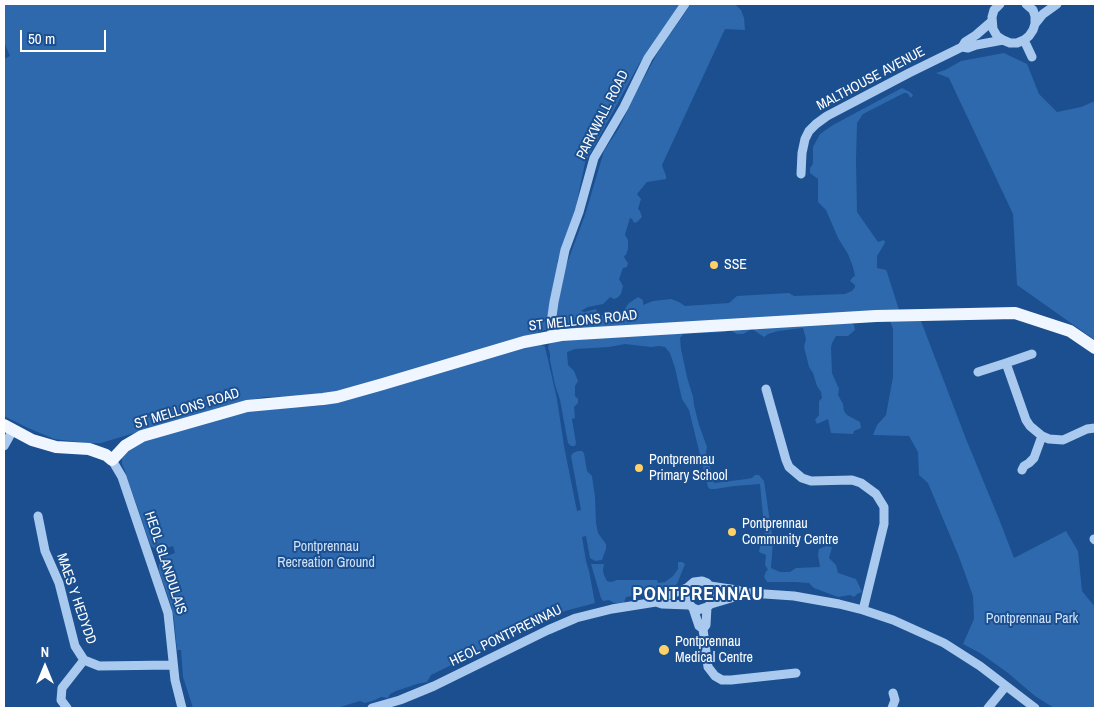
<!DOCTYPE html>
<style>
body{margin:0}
#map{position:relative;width:1099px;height:712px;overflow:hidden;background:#1b4f8f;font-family:"Archivo Narrow",sans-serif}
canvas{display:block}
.frame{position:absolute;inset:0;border:5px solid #fff;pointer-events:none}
.north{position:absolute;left:20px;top:642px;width:50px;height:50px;-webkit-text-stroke:4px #1b4f8f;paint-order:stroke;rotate:0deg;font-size:14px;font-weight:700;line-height:20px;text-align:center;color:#fff}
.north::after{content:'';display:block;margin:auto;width:18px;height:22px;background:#fff;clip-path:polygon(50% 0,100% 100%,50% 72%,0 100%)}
.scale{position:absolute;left:20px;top:30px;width:86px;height:22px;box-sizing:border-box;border:2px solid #fff;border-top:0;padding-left:6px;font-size:15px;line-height:18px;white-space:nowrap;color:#fff;-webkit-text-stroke:4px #1b4f8f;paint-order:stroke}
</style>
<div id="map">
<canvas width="1099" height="712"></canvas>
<div class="frame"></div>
<div class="north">N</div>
<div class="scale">50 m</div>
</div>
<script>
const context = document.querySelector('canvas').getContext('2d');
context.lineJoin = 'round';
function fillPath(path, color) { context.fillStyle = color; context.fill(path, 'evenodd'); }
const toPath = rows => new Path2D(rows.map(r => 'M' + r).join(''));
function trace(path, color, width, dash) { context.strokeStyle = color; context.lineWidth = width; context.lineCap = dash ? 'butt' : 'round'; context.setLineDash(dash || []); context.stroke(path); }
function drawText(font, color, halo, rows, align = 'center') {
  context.font = font + ' "Archivo Narrow",sans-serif'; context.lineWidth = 4; context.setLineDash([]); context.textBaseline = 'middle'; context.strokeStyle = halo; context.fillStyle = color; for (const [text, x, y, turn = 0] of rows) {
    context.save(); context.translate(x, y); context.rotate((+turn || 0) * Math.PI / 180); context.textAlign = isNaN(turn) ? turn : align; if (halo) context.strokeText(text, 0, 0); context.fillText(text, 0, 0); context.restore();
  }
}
fillPath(toPath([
 [4,4,680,4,639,64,585,163,575,211,557,263,566,266,585,215,604,151,619,128,638,89,658,52,691,4,735,4,741,10,744,18,745,30,725,29,662,165,666,176,666,179,647,182,637,194,641,199,638,209,640,211,642,217,637,222,634,223,632,219,630,218,626,231,625,235,628,240,628,249,626,255,624,256,625,259,628,263,627,267,623,268,619,279,623,286,621,294,617,298,614,299,610,297,603,304,588,307,581,311,584,312,596,309,597,312,593,314,592,316,622,313,629,303,638,297,643,300,643,305,653,301,671,299,679,302,685,306,729,303,737,296,789,293,794,296,845,294,852,291,855,287,855,285,850,281,853,277,855,276,853,267,848,254,838,238,826,210,818,202,818,179,810,173,810,168,813,164,813,147,820,134,833,125,902,88,910,92,913,95,911,98,907,93,904,93,863,114,857,123,856,160,857,212,878,242,884,240,885,243,877,256,877,268,886,270,887,272,900,313,848,321,854,325,855,330,848,336,836,336,832,343,831,348,832,373,839,389,838,395,843,404,844,411,847,415,860,422,861,428,854,431,853,434,831,433,828,419,817,424,815,420,819,415,819,401,822,398,821,392,817,386,813,373,809,367,804,347,806,339,803,328,778,331,768,334,764,337,752,329,743,334,737,334,730,330,725,332,683,334,680,338,681,349,687,377,693,397,694,405,699,425,707,447,706,452,714,483,747,479,752,478,755,475,759,475,764,481,773,542,771,568,780,572,790,572,796,568,820,567,818,555,819,549,826,546,832,547,829,558,836,565,838,573,856,579,862,592,857,594,854,597,850,595,838,597,814,588,809,583,794,582,767,582,764,577,766,571,768,570,765,565,766,555,759,552,762,536,765,537,760,484,734,486,715,489,710,489,708,487,689,410,682,399,675,368,670,353,665,347,659,346,651,347,625,344,609,347,575,349,567,352,568,365,574,371,578,381,575,386,575,396,578,399,578,403,574,407,575,418,572,419,576,443,575,446,571,446,568,443,560,400,555,385,550,360,550,354,548,347,551,341,569,333,564,328,559,326,551,327,543,331,384,380,316,396,264,397,225,406,101,443,85,443,54,439,26,427,4,416,4,59,10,56,4,42],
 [1004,53,1027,64,1039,94,1057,112,1081,107,1095,101,1095,340,1017,285,1013,214,949,78,936,73,945,70,961,61],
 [889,318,921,321,966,439,999,519,1014,558,1066,531,1078,551,1082,591,1095,607,1095,708,1054,708,1035,696,1008,673,980,653,963,644,974,619,973,596,959,557,928,483,919,475,918,452,909,436,873,435,877,425,886,415,893,377,893,329],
 [528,343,542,345,545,347,557,399,564,446,577,511,581,510,571,456,573,453,578,451,582,451,584,453,587,471,592,476,595,497,596,523,598,533,606,544,606,549,602,560,595,561,590,558,586,536,582,537,586,561,589,571,595,603,565,611,536,627,527,628,431,675,427,682,417,684,396,691,390,694,388,698,381,697,375,700,365,703,360,701,337,708,193,708,183,677,181,650,177,650,174,619,171,605,159,571,159,565,162,561,162,559,163,557,175,553,173,546,160,550,155,549,151,546,149,541,125,471,122,464,122,456,138,443,250,410,264,408,319,406],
 [678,562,682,562,685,564,677,584,665,590,658,592,626,597,624,603,620,604,614,603,609,600,603,601,601,598,591,564,604,564,603,570,604,575,607,581,611,582,617,580,657,580,658,583,665,582,673,576,678,569]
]), '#2e69ad');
trace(toPath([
 [1000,4,994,10,992,17,993,29,997,36,1003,40,1010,43,1017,43,1024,40,1029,36,1033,30,1035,24,1035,16,1033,10,1026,4],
 [1035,24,1043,14,1057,4],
 [1024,40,1032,57],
 [962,47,965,42,976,35,991,22],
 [801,174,802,153,805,139,809,131,816,124,827,116,909,73,962,47,968,48,976,45,1003,40],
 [552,336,552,316,554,302,565,250,579,212,594,158,624,107,648,58,685,4],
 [1006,363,1032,354],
 [978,372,1006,363,1026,420,1030,426,1042,436,1049,439,1063,440,1087,429,1095,428],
 [766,389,786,460,789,467,802,478,811,481,852,480,861,483,876,494,884,507,884,524,863,610],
 [4,446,13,430],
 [112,460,122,477,168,613,175,680,182,708],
 [1022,470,1024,466,1029,463,1034,458,1042,436],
 [38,516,45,551,59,583,75,646,84,660,99,666,173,665],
 [1094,539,1095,540],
 [710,586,737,590,745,593],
 [656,602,661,598,687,588],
 [711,604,713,599,714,594,713,590,707,583,702,581,694,582,687,588,685,596,686,601,693,608,698,610,707,607,711,604,738,596,745,593,750,593,794,596,839,604,863,610,893,620,944,643,980,666,1035,708],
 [693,608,699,626,703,629,708,667,715,676,722,680,731,680,796,673],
 [703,629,706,625,707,607],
 [67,708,61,700,62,688,84,660],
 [372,708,400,700,434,686,548,630,576,618,612,609,656,602,662,604,689,605],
 [892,708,895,700,893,693],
 [988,708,1006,686]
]), '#a9c9ee', 9);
trace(toPath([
 [4,425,32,440,56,447,89,449,106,455,112,460,125,446,142,436,247,406,323,399,337,397,383,384,524,342,561,335,876,316,1015,313,1070,331,1095,348]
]), '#f0f6ff', 12);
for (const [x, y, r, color] of [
 [714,265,5,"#ffd166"],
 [639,468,5,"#ffd166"],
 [732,532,5,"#ffd166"],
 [664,650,6,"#ffd166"]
]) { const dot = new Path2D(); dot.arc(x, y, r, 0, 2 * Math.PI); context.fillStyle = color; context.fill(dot); trace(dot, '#1b4f8f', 2); }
drawText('14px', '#fff', '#1b4f8f', [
 ["MALTHOUSE AVENUE",871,79,-28],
 ["PARKWALL ROAD",603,115,-63],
 ["ST MELLONS ROAD",583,321,-6],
 ["ST MELLONS ROAD",187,409,-17],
 ["HEOL GLANDULAIS",165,563,72],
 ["MAES Y HEDYDD",76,599,71],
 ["HEOL PONTPRENNAU",506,636,-26]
]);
drawText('14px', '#fff', '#1b4f8f', [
 ["SSE",724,265],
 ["Pontprennau",649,460],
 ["Primary School",649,476],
 ["Pontprennau",742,524],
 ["Community Centre",742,540],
 ["Pontprennau",675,642],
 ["Medical Centre",675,658]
], 'left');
drawText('14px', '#cfe3fa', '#1b4f8f', [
 ["Pontprennau",326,547],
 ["Recreation Ground",326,563],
 ["Pontprennau Park",1032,619]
]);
context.letterSpacing = '1px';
drawText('bold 19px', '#fff', '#1b4f8f', [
 ["PONTPRENNAU",698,595]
]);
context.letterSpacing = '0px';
</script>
